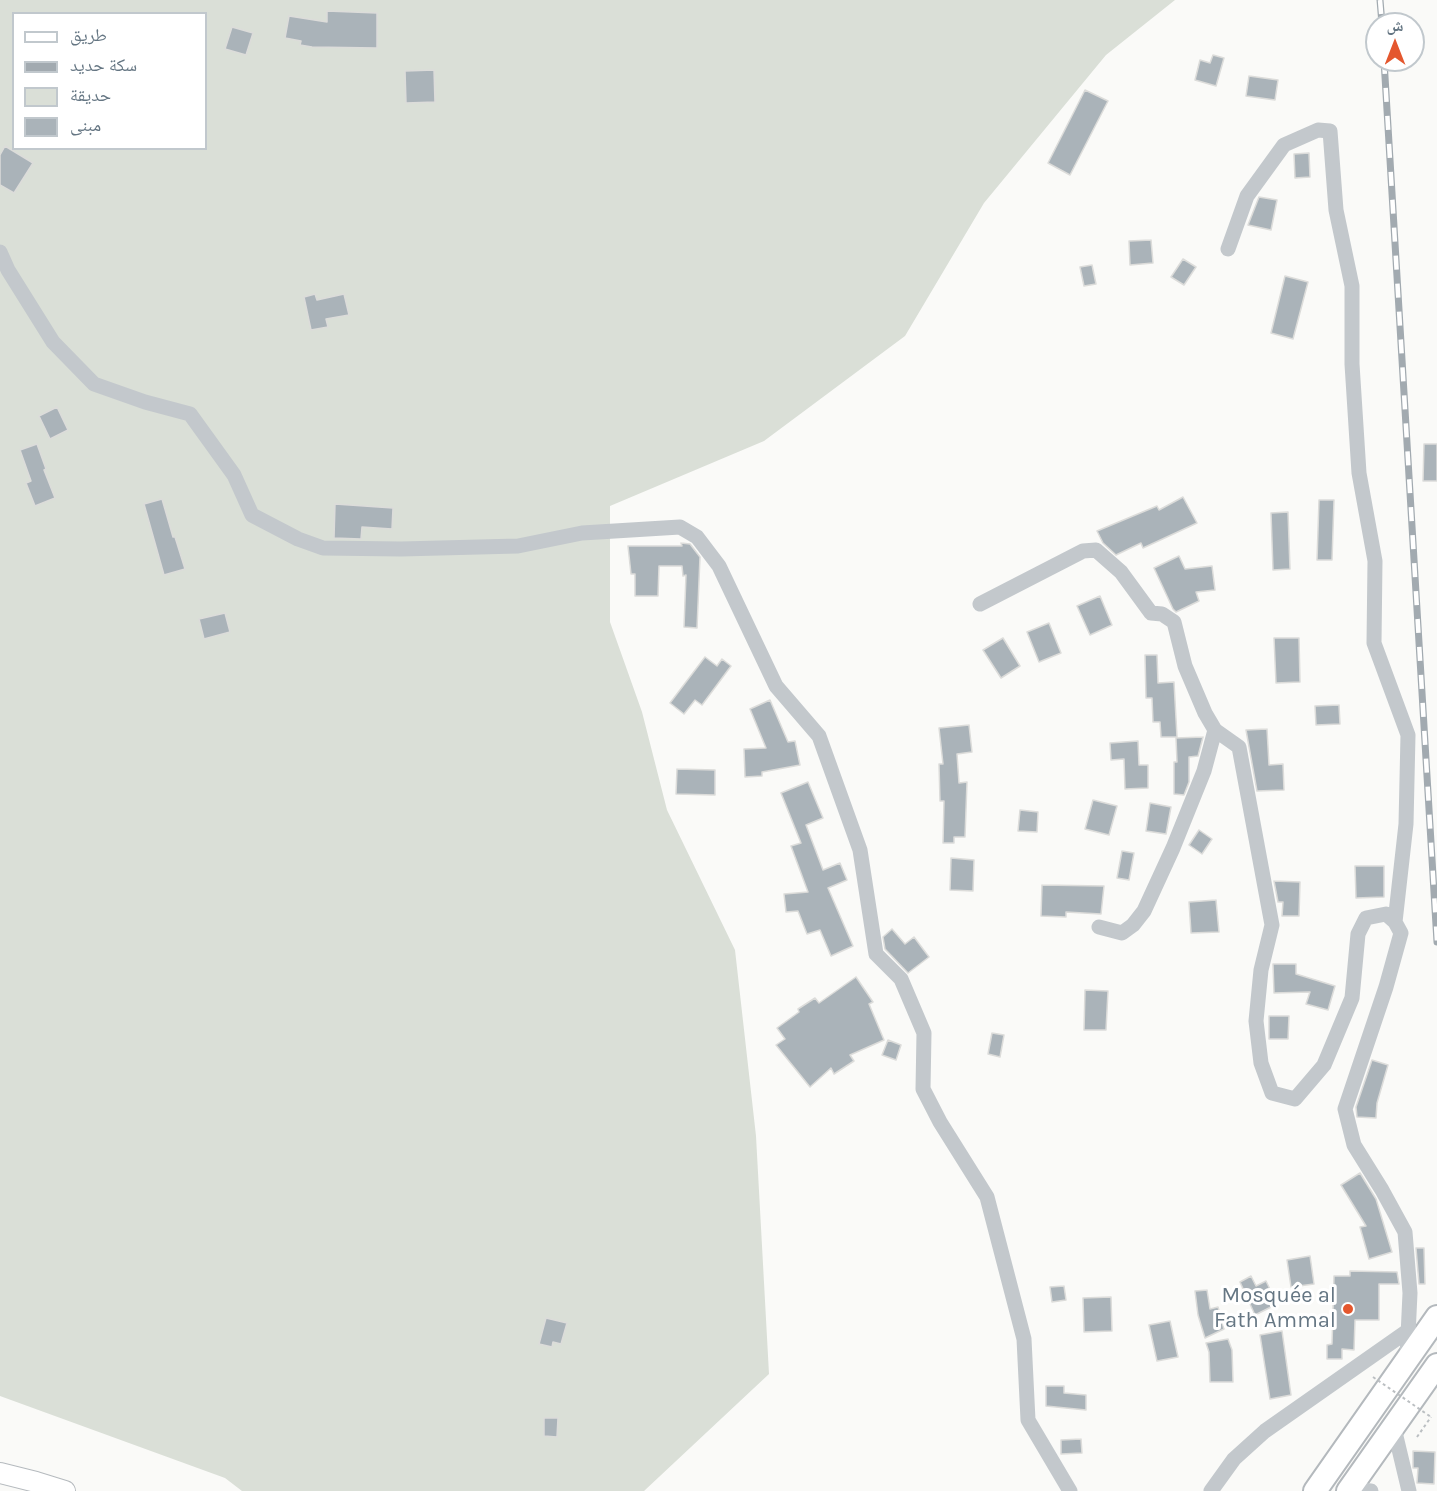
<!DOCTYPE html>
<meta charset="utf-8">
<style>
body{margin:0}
#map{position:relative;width:1437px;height:1491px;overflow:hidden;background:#fafaf8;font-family:Karla,"Noto Naskh Arabic",sans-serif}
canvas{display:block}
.legend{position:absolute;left:12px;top:12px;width:195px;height:138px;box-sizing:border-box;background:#fff;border:2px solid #c1c8cd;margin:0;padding:8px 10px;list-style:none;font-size:18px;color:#657683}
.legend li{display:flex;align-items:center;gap:12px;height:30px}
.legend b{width:30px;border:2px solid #c1c8cd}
.north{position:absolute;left:1365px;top:12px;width:60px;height:60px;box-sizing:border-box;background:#fff;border:2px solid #c1c8cd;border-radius:50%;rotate:0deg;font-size:16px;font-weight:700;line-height:24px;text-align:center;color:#657683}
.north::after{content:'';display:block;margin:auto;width:21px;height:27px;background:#e4572e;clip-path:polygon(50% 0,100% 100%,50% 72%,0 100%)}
</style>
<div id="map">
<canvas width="1437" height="1491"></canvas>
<ul class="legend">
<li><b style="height:8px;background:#fff"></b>طريق</li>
<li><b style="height:8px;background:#a2aab0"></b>سكة حديد</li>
<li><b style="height:16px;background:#dadfd7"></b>حديقة</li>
<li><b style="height:16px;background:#aab3b9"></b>مبنى</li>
</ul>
<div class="north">ش</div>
</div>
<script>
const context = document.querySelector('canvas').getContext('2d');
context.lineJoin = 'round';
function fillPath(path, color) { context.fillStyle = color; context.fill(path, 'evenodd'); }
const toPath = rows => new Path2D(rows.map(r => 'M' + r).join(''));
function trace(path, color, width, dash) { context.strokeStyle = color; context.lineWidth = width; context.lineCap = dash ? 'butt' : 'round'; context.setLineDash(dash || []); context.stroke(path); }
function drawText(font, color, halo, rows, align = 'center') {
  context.font = font + ' Karla,sans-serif'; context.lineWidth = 6; context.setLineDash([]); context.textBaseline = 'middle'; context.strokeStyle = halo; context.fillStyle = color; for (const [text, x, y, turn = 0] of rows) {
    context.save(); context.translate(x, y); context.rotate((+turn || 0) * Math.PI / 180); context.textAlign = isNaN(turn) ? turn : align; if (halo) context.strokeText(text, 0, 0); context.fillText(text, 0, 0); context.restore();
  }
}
fillPath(toPath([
 [0,0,1175,0,1106,55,984,203,905,336,764,441,610,506,610,622,642,712,667,810,735,950,756,1136,769,1374,644,1491,242,1491,225,1478,0,1396],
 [14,14,206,14,206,148,14,148]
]), '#dadfd7');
const building = toPath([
 [327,11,377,13,377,48,312,47,300,45,301,41,285,38,289,16,327,22,327,11],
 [232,27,253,33,246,55,225,49,232,27],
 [1213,55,1224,58,1216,86,1195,80,1200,60,1210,63,1213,55],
 [434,70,435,102,406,103,405,71,434,70],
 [1249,76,1278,80,1275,100,1246,96,1249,76],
 [1085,90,1108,101,1070,175,1048,163,1085,90],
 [5,146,33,163,14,193,0,185,0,155,5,146],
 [1309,153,1310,177,1295,178,1294,154,1309,153],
 [1259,197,1277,200,1271,230,1248,225,1259,197],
 [1151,240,1153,263,1130,265,1129,241,1151,240],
 [1183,259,1196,267,1184,285,1171,277,1183,259],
 [1092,265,1096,284,1084,286,1080,267,1092,265],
 [1285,276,1308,282,1293,339,1271,333,1285,276],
 [315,294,317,300,344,294,349,315,326,319,328,327,311,330,304,297,315,294],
 [57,407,68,430,50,439,39,416,57,407],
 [37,444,46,469,44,470,55,498,35,506,26,483,31,481,20,450,37,444],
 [1424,444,1437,444,1437,481,1423,481,1424,444],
 [1183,497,1197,523,1143,548,1141,543,1116,555,1103,543,1097,531,1157,506,1159,510,1183,497],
 [162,499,173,537,175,537,185,569,164,575,144,504,162,499],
 [1319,500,1334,500,1332,560,1317,560,1319,500],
 [335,504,393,508,392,529,362,527,361,539,334,538,335,504],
 [1288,512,1290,569,1273,570,1271,513,1288,512],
 [681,543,690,544,700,557,697,628,684,627,686,575,683,576,682,566,659,566,658,596,635,596,635,574,631,574,628,546,682,546,681,543],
 [1179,556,1185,569,1212,566,1215,590,1196,592,1199,601,1176,612,1173,609,1154,568,1179,556],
 [1100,596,1112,625,1090,635,1077,606,1100,596],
 [225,613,230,632,204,639,199,619,225,613],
 [1049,623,1061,653,1039,662,1027,632,1049,623],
 [1003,638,1020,666,1001,678,983,650,1003,638],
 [1274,638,1299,638,1300,682,1276,683,1274,638],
 [1145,655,1157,655,1158,683,1174,682,1177,737,1161,737,1160,722,1153,722,1152,698,1146,698,1145,655],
 [705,657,717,666,722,659,731,666,702,705,695,700,684,714,670,703,705,657],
 [770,700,788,742,795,741,800,765,762,772,762,776,745,777,744,749,766,748,750,709,770,700],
 [1339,705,1340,724,1316,725,1315,706,1339,705],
 [969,725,972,752,957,754,959,783,967,782,965,837,954,837,954,843,943,843,944,801,940,801,939,764,943,764,939,728,969,725],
 [1267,729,1269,765,1283,764,1284,790,1257,791,1246,730,1267,729],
 [1203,737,1198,756,1189,757,1189,782,1184,795,1174,794,1174,762,1177,762,1176,738,1203,737],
 [1138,741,1139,765,1148,765,1148,788,1125,789,1124,759,1111,760,1110,743,1138,741],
 [677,769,715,770,715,795,676,794,677,769],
 [808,782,823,818,806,825,823,870,840,863,847,880,828,888,853,946,831,956,820,930,807,934,798,911,786,912,784,894,808,892,791,846,801,843,781,793,808,782],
 [1093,800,1117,806,1109,835,1085,829,1093,800],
 [1150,803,1171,807,1166,834,1146,831,1150,803],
 [1020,810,1038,812,1037,832,1018,831,1020,810],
 [1199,830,1212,839,1202,854,1189,845,1199,830],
 [1122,851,1134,853,1129,880,1117,878,1122,851],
 [951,858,974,860,973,891,950,890,951,858],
 [1355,866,1384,866,1384,897,1356,898,1355,866],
 [1274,881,1300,882,1299,916,1282,916,1283,902,1278,902,1274,881],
 [1042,885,1104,886,1101,914,1066,912,1066,917,1041,916,1042,885],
 [1216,900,1219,932,1191,933,1189,902,1216,900],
 [892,929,905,944,914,937,929,957,908,973,885,949,883,937,892,929],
 [1273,964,1296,964,1296,974,1335,986,1328,1010,1306,1004,1310,992,1274,993,1273,964],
 [856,977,873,1002,869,1004,884,1040,850,1055,854,1061,834,1074,831,1068,810,1087,776,1045,785,1039,777,1028,799,1012,798,1009,815,998,819,1003,856,977],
 [1085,990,1108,991,1106,1030,1084,1030,1085,990],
 [1269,1016,1289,1016,1288,1039,1269,1039,1269,1016],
 [992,1033,1004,1035,1000,1057,988,1054,992,1033],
 [888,1040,901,1045,896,1060,882,1055,888,1040],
 [1372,1060,1388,1065,1377,1103,1376,1118,1357,1117,1356,1107,1372,1060],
 [1360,1173,1376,1199,1392,1252,1369,1259,1360,1227,1366,1226,1341,1185,1360,1173],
 [1416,1248,1424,1248,1425,1284,1419,1284,1416,1248],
 [1310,1256,1314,1284,1291,1287,1287,1260,1310,1256],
 [1350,1271,1397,1272,1399,1284,1379,1284,1379,1320,1355,1320,1354,1350,1342,1349,1342,1359,1327,1359,1327,1345,1332,1344,1334,1276,1350,1276,1350,1271],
 [1251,1276,1256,1286,1266,1281,1277,1304,1255,1315,1240,1282,1251,1276],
 [1064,1286,1066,1300,1052,1302,1050,1287,1064,1286],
 [1207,1290,1210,1309,1218,1307,1224,1329,1205,1338,1198,1315,1195,1291,1207,1290],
 [1111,1297,1112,1331,1084,1332,1083,1298,1111,1297],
 [546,1318,567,1323,561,1344,553,1342,552,1347,539,1344,546,1318],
 [1170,1321,1178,1357,1157,1361,1149,1325,1170,1321],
 [1282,1331,1291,1395,1270,1399,1260,1335,1282,1331],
 [1228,1339,1232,1350,1233,1382,1210,1382,1209,1352,1206,1343,1228,1339],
 [1046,1386,1064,1386,1064,1393,1086,1395,1086,1410,1046,1406,1046,1386],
 [544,1418,558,1418,557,1437,544,1436,544,1418],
 [1081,1439,1082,1453,1061,1454,1061,1440,1081,1439],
 [1413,1451,1435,1452,1434,1484,1417,1483,1418,1468,1413,1468,1413,1451]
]);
fillPath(building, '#aab3b9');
trace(building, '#dcdcda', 1.5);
const major = toPath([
 [0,1473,36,1482,65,1491]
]);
const highway = toPath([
 [1315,1491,1437,1317],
 [1348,1491,1437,1365]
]);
trace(major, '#b5babe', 22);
trace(highway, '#b4b9bd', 26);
trace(toPath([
 [1417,1437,1431,1417]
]), '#bbbfc2', 2, [3, 3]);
trace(toPath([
 [1228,249,1247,196,1284,145,1318,130,1330,131,1336,210,1352,286,1352,364,1359,473,1375,561,1374,643,1408,735,1406,824,1395,922],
 [0,252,8,270,53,342,94,384,145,402,190,414,234,475,252,515,298,539,323,548,401,549,518,546,582,533,680,527,697,537,719,566,776,686,819,736,860,850,876,954,901,979,924,1033,923,1089,940,1122,987,1197,1024,1339,1028,1420,1070,1491],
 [980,604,1083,551,1096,550,1121,572,1151,613,1162,614,1174,622,1185,666,1205,713,1215,730,1239,747,1272,925,1261,970,1256,1021,1261,1063,1272,1093,1295,1099,1324,1065,1352,998,1358,934,1366,918,1386,914,1395,922,1401,933,1386,987,1345,1109,1354,1145,1382,1190,1405,1232,1410,1293,1407,1357],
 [1099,927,1122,933,1133,925,1144,911,1173,848,1204,771,1215,730],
 [1394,1428,1409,1491],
 [1350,1489,1371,1491],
 [1211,1491,1234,1459,1265,1431,1409,1330]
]), '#c3c8cc', 15);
trace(major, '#fff', 20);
trace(highway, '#fff', 22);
const rail = toPath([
 [1380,0,1382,24],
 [1384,60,1437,942]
]);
trace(rail, '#a2aab0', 7);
trace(rail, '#fff', 4.5, [14]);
trace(toPath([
 [1373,1377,1431,1417]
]), '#bbbfc2', 2, [3, 3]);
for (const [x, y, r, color] of [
 [1348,1309,6,"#e4572e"]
]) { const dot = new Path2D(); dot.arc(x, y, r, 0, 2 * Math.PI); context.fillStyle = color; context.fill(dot); trace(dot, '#fff', 2); }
drawText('22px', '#657683', '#fff', [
 ["Mosquée al",1336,1296],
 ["Fath Ammal",1336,1321]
], 'right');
</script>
